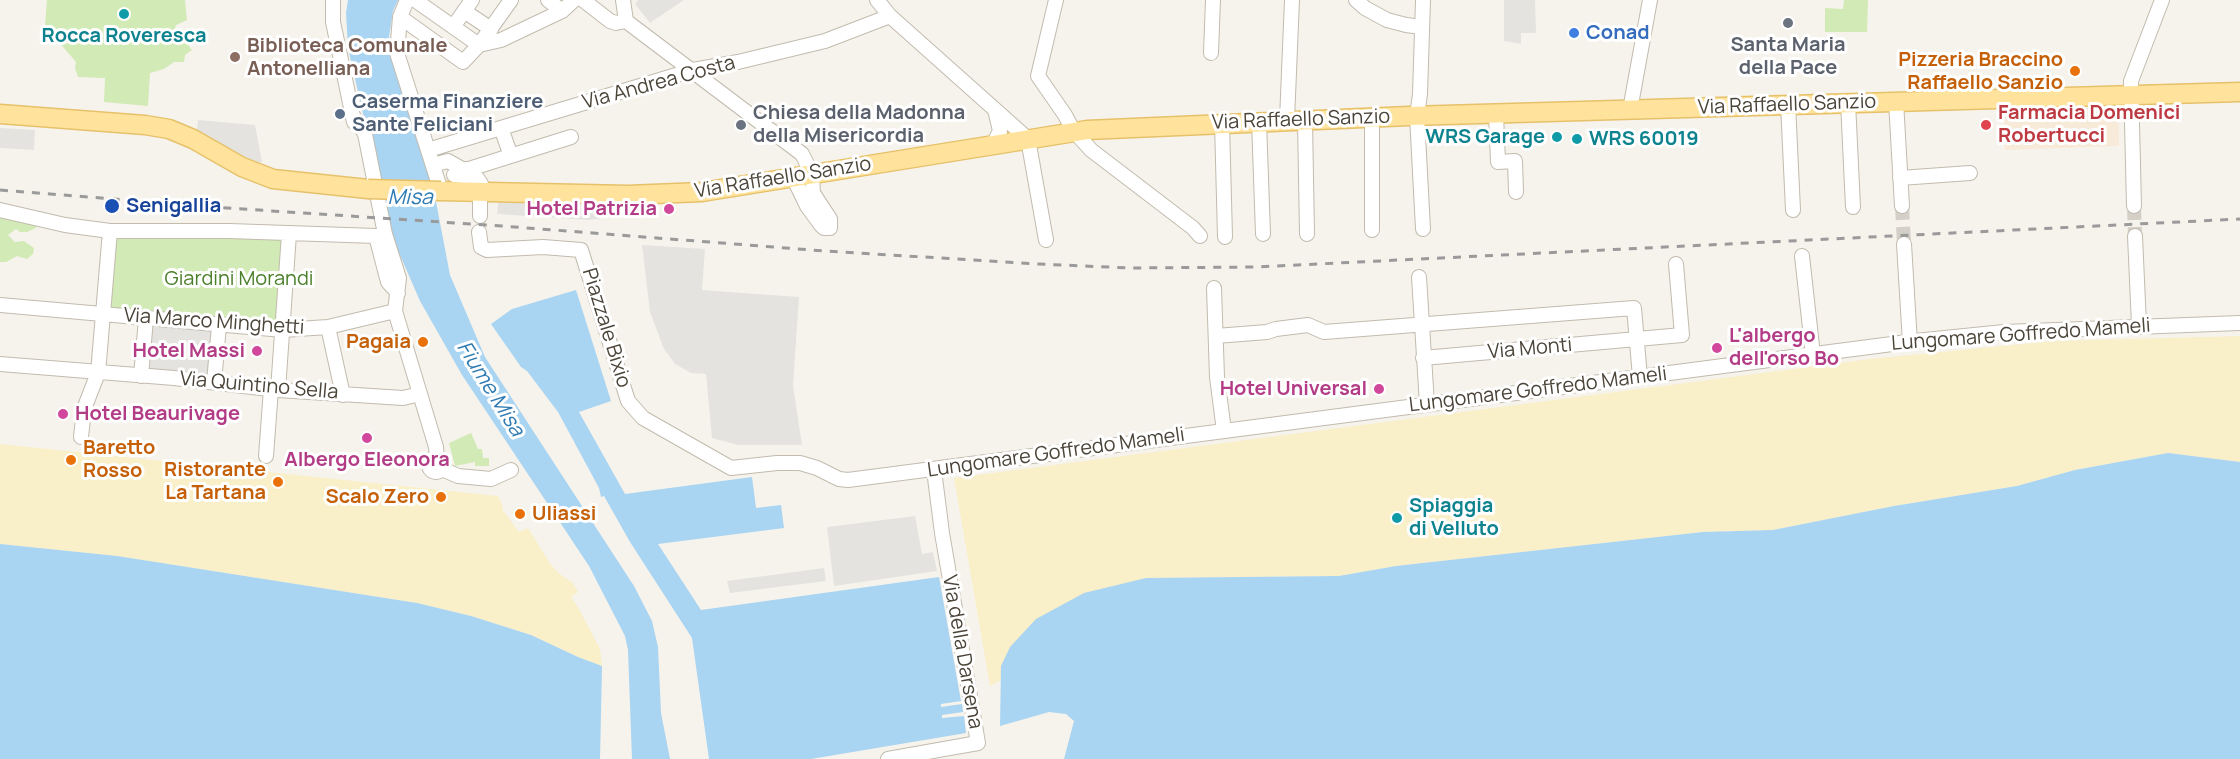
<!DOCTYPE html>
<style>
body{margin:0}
canvas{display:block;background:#f6f3ec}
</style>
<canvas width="2240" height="759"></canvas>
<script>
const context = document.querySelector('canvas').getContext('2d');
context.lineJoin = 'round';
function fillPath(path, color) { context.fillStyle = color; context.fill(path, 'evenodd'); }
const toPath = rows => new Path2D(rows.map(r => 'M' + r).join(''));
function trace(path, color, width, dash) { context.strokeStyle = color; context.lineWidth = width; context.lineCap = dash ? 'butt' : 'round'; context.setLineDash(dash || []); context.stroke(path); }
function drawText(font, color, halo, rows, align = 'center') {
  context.font = font + ' Manrope,sans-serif'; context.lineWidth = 6; context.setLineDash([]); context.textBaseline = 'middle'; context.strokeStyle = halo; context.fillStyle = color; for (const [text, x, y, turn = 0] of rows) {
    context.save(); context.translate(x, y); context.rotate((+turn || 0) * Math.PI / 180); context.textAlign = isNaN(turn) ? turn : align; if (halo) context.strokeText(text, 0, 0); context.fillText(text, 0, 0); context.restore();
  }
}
fillPath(toPath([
 [2118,103,2119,146,2005,150,2004,107]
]), '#f7ead8');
fillPath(toPath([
 [47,0,185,0,187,20,176,25,175,27,192,50,185,55,184,62,174,62,164,69,150,73,148,106,104,102,105,78,78,77,75,68,76,62,45,26],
 [1844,0,1868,0,1867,32,1825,32,1825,8,1843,9],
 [0,212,35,224,36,228,27,232,20,232,16,229,8,235,15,242,24,241,34,248,33,254,27,259,17,256,6,262,0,262],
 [118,235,286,236,280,326,106,310],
 [471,433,478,449,482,449,483,458,489,458,489,466,475,466,475,462,455,466,449,443]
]), '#d2eab5');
fillPath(toPath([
 [2240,336,2240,462,2168,453,2075,470,2017,486,1894,506,1773,530,1703,532,1396,566,1339,576,1146,578,1001,666,1001,680,990,686,954,478,1870,359,2053,341],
 [0,444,498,496,503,507,502,509,519,532,528,528,551,565,561,575,573,583,578,592,571,597,579,609,600,649,602,666,578,657,531,635,471,616,417,603,117,556,0,544]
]), '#f9efc9');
fillPath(toPath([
 [638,0,684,0,650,23,635,4],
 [1504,0,1535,0,1536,33,1521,33,1521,44,1504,41],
 [198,120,255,125,262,162,253,163,197,132],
 [0,128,35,130,34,150,0,148],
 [499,196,617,198,615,216,589,220,497,214],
 [642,245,705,249,702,290,799,297,793,386,802,445,738,445,712,438,706,374,691,373,675,364,664,349,650,312],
 [146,319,214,324,208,381,141,376],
 [915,516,922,554,933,552,937,571,834,586,827,527],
 [824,568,826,581,730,593,727,581]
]), '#e5e3e0');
fillPath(toPath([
 [348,0,398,0,393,11,389,37,393,65,432,181,450,275,485,357,634,586,652,621,658,647,661,713,670,759,632,759,628,650,625,636,589,566,462,375,420,301,390,232,348,48,346,13],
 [576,290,611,401,579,412,625,494,752,477,756,508,781,505,784,528,658,544,701,610,939,577,961,701,941,704,941,707,962,704,963,712,942,715,942,718,964,716,966,733,811,759,709,759,692,638,630,542,604,496,601,497,599,488,558,412,527,371,521,367,491,324,512,309],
 [2168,453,2240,462,2240,759,1064,759,1074,721,1066,714,1049,712,1000,726,1001,666,1010,647,1036,619,1084,593,1146,578,1339,576,1396,566,1703,532,1773,530,1894,506,2017,486,2075,470],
 [0,544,117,556,417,603,471,616,531,635,578,657,602,666,600,759,0,759]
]), '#a9d4f2');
trace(toPath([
 [1902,206,1904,244],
 [2134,206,2135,236]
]), '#d4d0c8', 14, [14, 7]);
const minor = toPath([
 [333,0,333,22,354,122],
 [407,0,400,17,397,53,441,191],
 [415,0,479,45,511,0],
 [548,0,562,11],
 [583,0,610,21,616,23,626,21],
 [623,0,626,21,802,154,812,174,813,193,830,219,830,228,824,228,821,225,807,206,793,177],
 [877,0,890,16,1028,139,1046,240],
 [1056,0,1038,76,1065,115,1073,130,1091,150,1193,228,1200,236],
 [1356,0,1365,8,1387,20,1406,25,1422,27],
 [1423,0,1420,94,1417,116,1423,229],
 [464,11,491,29],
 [400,17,463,62,479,45,501,40,562,11,574,0],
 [453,27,472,0],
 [1211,53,1213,0],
 [1896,101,1902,206],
 [1848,102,1853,207],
 [1788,104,1793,210],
 [1630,110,1650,0],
 [352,114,365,134,385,234,399,278,395,311,436,447,437,458],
 [1496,114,1498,162,1515,161,1516,192],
 [1372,117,1372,230],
 [1287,120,1292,0],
 [1305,120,1307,234],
 [1259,121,1263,234],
 [1222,123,1225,237],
 [501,128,511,156],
 [993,145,1000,131,995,110],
 [428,150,693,70,738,62,825,41,890,16],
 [440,163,448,161,462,169,469,169,571,137],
 [454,175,477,178,481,184],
 [1900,178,1970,173],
 [2134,206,2131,81,2162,0],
 [0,210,65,225,110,231,229,231,376,236,388,282,398,293],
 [480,216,480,200],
 [479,232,481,247,487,250,543,247,581,250,628,401,643,418,731,468,777,463,800,463,817,468,839,479,848,480,1915,341,2004,332,2240,323],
 [2135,236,2139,325],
 [1904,244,1910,343],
 [1802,256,1813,355],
 [1419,277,1427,404],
 [1214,288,1217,377,1224,431],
 [0,305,283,330,328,327,395,311],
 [328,327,343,395],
 [1216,336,1267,332,1276,329,1308,325,1324,332,1634,308,1640,377],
 [1423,358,1682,335,1676,264],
 [0,364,174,378,278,390,403,398,420,394],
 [141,376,146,319],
 [214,382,219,326],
 [278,390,289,234],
 [81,437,84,409,98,373,110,231],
 [266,456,271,389],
 '429 465a7 7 0 1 1 14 0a7 7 0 1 1-14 0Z',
 [442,469,458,476,491,479,511,470],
 [888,759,978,743,942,533,934,470]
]);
const major = toPath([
 [0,114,145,125,169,129,193,139,242,167,273,179,368,189],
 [441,191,628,195,702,192,1087,130,1409,116,2240,92]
]);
trace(minor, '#c2bbae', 16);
trace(major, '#e6c16a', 21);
trace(minor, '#fff', 14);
trace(major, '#ffe39c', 18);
trace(toPath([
 [0,190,227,208,502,226,825,251,1039,264,1130,268,1256,267,2240,219]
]), '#9a9a9a', 3, [8, 8]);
const majorBridge = toPath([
 [368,189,441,191]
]);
trace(majorBridge, '#e6c16a', 21, []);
trace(majorBridge, '#ffe39c', 18);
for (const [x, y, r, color] of [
 [124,14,6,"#0f9aa8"],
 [1788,23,6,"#6b7280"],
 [1574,33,6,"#3f7fe0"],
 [235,57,6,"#8d6e63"],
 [2075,71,6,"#e8710a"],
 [340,114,6,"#5c6f8a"],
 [741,125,6,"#6b7280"],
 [1986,125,6,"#e0444e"],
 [1557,137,6,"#0f9aa8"],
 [1577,139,6,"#0f9aa8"],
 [112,206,8,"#1a4fb4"],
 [669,209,6,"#d1479c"],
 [423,342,6,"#e8710a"],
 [1717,348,6,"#d1479c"],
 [257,351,6,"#d1479c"],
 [1379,389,6,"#d1479c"],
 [63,414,6,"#d1479c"],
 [367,438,6,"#d1479c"],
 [71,460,6,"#e8710a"],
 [278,482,6,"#e8710a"],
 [441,497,6,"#e8710a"],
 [520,514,6,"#e8710a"],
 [1397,518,6,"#0f9aa8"]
]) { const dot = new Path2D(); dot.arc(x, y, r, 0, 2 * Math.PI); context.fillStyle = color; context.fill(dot); trace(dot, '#fff', 2); }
drawText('bold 20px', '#366cbe', '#fff', [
 ["Conad",1586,33]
], 'left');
drawText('bold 20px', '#0d838f', '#fff', [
 ["Rocca Roveresca",124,36,"center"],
 ["WRS Garage",1545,137,"right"],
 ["WRS 60019",1589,139],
 ["Spiaggia",1409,506],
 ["di Velluto",1409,529]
], 'left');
drawText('bold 20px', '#5b616d', '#fff', [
 ["Santa Maria",1788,45],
 ["della Pace",1788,68],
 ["Chiesa della Madonna",753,113,"left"],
 ["della Misericordia",753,136,"left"]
]);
drawText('bold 20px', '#785e54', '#fff', [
 ["Biblioteca Comunale",247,46],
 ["Antonelliana",247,69]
], 'left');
drawText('bold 20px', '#c56008', '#fff', [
 ["Pizzeria Braccino",2063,60],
 ["Raffaello Sanzio",2063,83],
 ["Pagaia",411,342],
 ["Baretto",83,448,"left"],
 ["Rosso",83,471,"left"],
 ["Ristorante",266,470],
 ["La Tartana",266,493],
 ["Scalo Zero",429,497],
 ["Uliassi",532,514,"left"]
], 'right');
drawText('20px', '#4b4439', '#fff', [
 ["Via Andrea Costa",659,83,-15],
 ["Via Raffaello Sanzio",1787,105,-2],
 ["Via Raffaello Sanzio",1301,120,-2],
 ["Via Raffaello Sanzio",783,178,-9],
 ["Via Marco Minghetti",214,322,4],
 ["Piazzale Bixio",606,328,73],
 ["Lungomare Goffredo Mameli",2021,335,-4],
 ["Via Monti",1530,349,-5],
 ["Via Quintino Sella",259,386,5],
 ["Lungomare Goffredo Mameli",1538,390,-7],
 ["Lungomare Goffredo Mameli",1056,453,-8],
 ["Via della Darsena",962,652,80]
]);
drawText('bold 20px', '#4e5e75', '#fff', [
 ["Caserma Finanziere",352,102],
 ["Sante Feliciani",352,125]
], 'left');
drawText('bold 20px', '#be3a42', '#fff', [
 ["Farmacia Domenici",1998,113],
 ["Robertucci",1998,136]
], 'left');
drawText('bold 20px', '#164399', '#fff', [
 ["Senigallia",126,206]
], 'left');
drawText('bold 20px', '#b23c85', '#fff', [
 ["Hotel Patrizia",657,209],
 ["L'albergo",1729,336,"left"],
 ["dell'orso Bo",1729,359,"left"],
 ["Hotel Massi",245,351],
 ["Hotel Universal",1367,389],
 ["Hotel Beaurivage",75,414,"left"],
 ["Albergo Eleonora",367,460,"center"]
], 'right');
drawText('20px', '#4a7f2a', '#fff', [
 ["Giardini Morandi",239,279]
]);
drawText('italic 21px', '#2e7ab2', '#fff', [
 ["Misa",410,198],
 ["Fiume Misa",490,389,58]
]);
</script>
